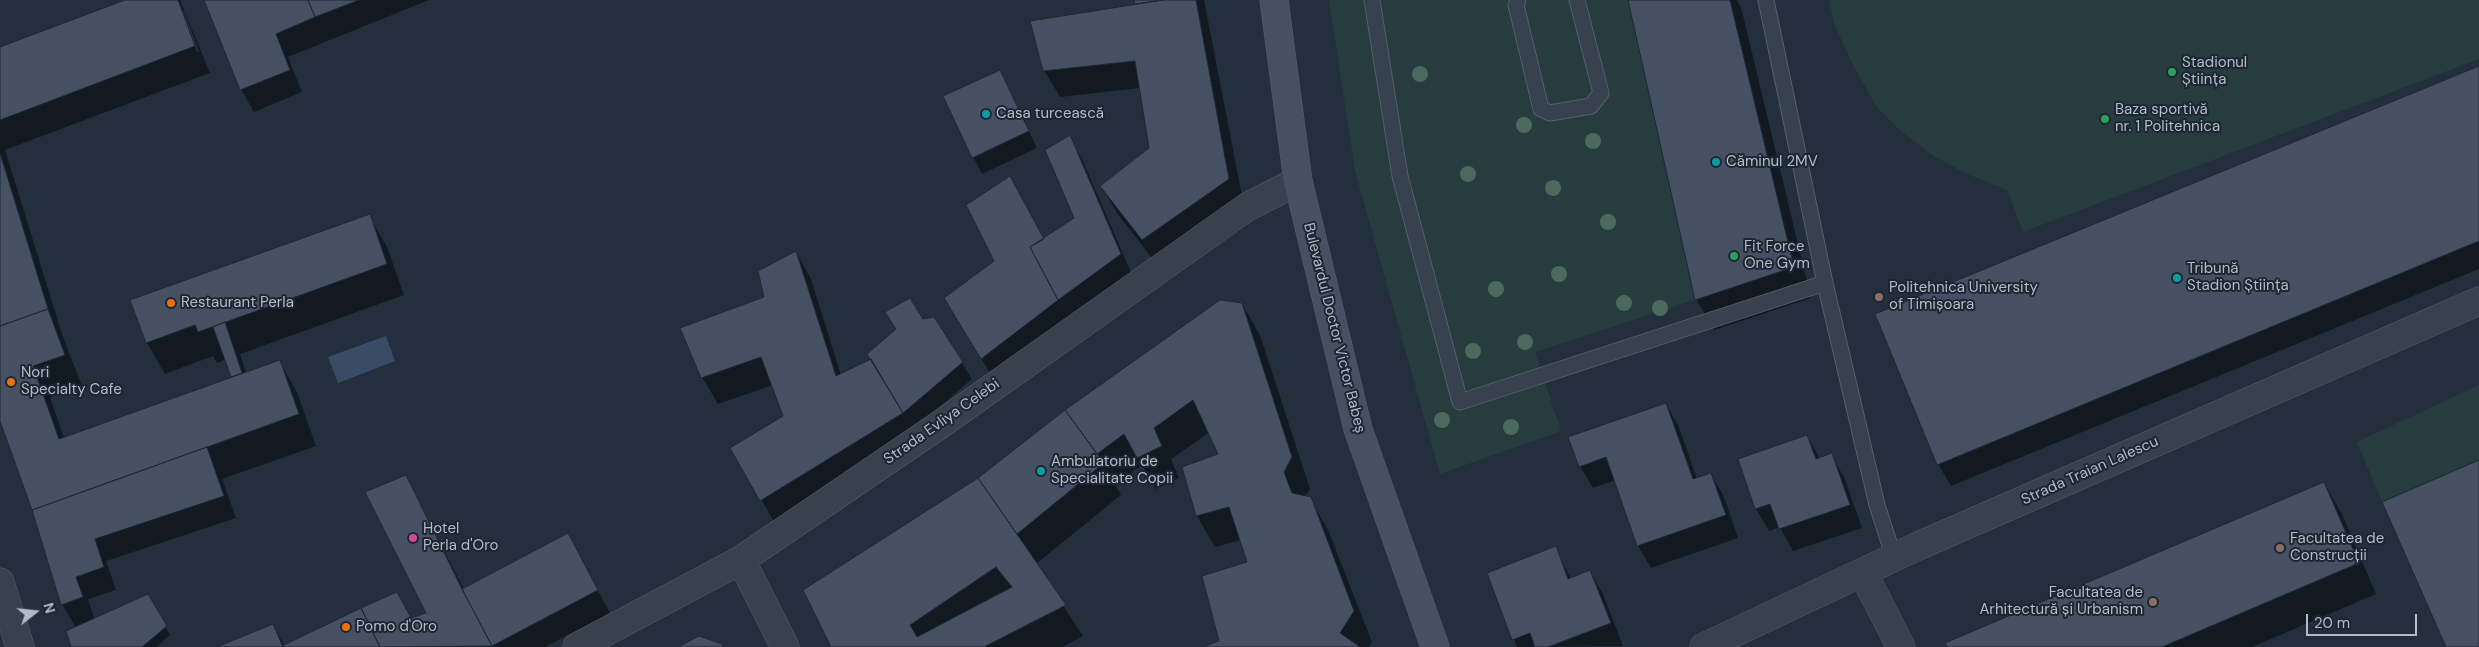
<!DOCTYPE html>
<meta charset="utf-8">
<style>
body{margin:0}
#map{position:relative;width:2479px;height:647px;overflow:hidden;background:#242f3e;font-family:"DM Sans",sans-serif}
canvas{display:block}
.north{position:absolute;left:10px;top:587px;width:50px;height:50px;-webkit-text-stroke:4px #1d2633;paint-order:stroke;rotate:74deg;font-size:14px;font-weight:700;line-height:20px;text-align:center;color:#b4bcc9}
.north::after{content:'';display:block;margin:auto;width:18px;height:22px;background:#b4bcc9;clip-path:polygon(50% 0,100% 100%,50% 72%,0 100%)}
.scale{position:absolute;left:2306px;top:614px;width:111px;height:22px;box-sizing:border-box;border:2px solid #b4bcc9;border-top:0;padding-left:6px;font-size:15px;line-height:18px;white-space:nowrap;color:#b4bcc9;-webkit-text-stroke:4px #1d2633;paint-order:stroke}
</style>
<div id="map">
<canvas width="2479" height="647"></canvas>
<div class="north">N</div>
<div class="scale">20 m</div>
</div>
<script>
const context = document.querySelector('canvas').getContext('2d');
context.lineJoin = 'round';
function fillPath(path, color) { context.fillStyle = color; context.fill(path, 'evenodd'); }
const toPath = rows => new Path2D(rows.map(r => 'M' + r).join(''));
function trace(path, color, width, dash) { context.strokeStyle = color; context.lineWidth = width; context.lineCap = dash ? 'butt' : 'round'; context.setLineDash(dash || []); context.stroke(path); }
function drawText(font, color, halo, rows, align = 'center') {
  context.font = font + ' "DM Sans",sans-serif'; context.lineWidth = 4; context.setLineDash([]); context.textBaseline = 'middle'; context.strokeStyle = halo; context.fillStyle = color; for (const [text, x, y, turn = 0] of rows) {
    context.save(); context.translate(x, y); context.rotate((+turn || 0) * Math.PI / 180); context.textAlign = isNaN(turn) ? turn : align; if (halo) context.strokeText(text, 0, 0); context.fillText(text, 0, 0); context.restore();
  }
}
fillPath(toPath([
 [1329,0,1628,0,1695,300,1535,352,1561,431,1440,474,1355,171],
 [1829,0,2479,0,2479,59,2023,232,2007,190,1967,174,1932,155,1902,132,1876,106,1851,61,1834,23],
 [2479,385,2479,460,2382,502,2357,442]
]), '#263c3f');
fillPath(toPath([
 [386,336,395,361,338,383,328,357]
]), '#394c67');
fillPath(toPath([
 [129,0,180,0,210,73,5,150,63,337,82,386,50,397,64,438,233,378,226,359,217,363,213,356,165,374,147,343,369,216,387,247,404,295,240,354,246,373,279,361,297,392,316,446,222,479,236,518,106,561,116,590,88,599,95,620,147,596,170,635,156,647,72,647,76,628,62,604,33,509,0,417,0,48],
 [181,11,184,11,199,51,197,52],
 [205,0,429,0,288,57,302,92,254,112,241,89],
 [1136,0,1204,0,1244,206,1158,266,1117,213,1101,186,1151,148,1140,88,1060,97,1044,70,1138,6],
 [1629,0,1737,0,1741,7,1811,298,1714,330,1696,299],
 [2479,67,2479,269,1951,486,1938,464],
 [1000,71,1037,148,982,174,973,157],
 [1069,137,1082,159,1133,277,995,381,958,321,1044,240,1076,219],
 [796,252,811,279,841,375,872,360,923,321,962,363,972,379,912,430,777,527,732,448,784,416,773,385,718,404,702,377,766,297],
 [1242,304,1260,335,1310,489,1305,497,1310,499,1328,530,1372,642,1369,647,1206,647,1221,642,1248,563,1241,540,1215,547,1197,516,1220,455,1210,432,1171,459,1179,478,1156,489,1142,465,1115,484,1121,495,1036,564,1083,636,1063,647,833,647,979,479,1066,410],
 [1666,404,1679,427,1697,479,1711,474,1724,497,1738,538,1651,568,1638,546,1616,480,1593,488,1580,466],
 [1807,436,1820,459,1831,455,1844,477,1862,528,1793,551,1780,527,1769,531,1756,509,1739,460],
 [405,476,464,589,568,535,610,613,545,647,220,647,273,626,285,646,411,619,428,613],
 [2324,483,2342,514,2376,594,2252,647,1948,647],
 [1555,548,1571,579,1590,572,1603,594,1623,646,1517,647,1488,573]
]), '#0007');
const building = toPath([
 [125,0,178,0,195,46,0,120,0,47,125,0],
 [204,0,308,0,315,17,276,34,290,70,240,90,204,0],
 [308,0,359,0,315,17,308,0],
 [1134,0,1163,0,1135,4,1134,0],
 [1163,0,1196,0,1229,179,1142,240,1100,186,1149,148,1135,61,1043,71,1030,21,1163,0],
 [1628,0,1730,0,1794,267,1695,300,1628,0],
 [2479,66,2479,241,1937,465,1875,314,2479,66],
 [1000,70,1029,131,972,158,943,96,1000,70],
 [1070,135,1121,254,1058,300,1030,247,1074,218,1045,150,1070,135],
 [0,153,48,309,0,326,0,153],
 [1010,176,1044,239,1030,247,1058,300,981,359,944,298,994,261,966,205,1010,176],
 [370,214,387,264,198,332,195,325,146,343,130,300,370,214],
 [796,251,836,376,871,359,903,413,760,501,730,448,783,416,761,357,701,378,680,328,764,297,758,271,796,251],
 [910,298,923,319,934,317,963,362,903,413,867,354,896,329,885,312,910,298],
 [1220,300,1242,303,1292,457,1284,472,1292,493,1311,497,1354,611,1340,633,1360,647,1203,647,1219,641,1202,576,1247,562,1229,507,1196,516,1182,467,1218,454,1193,400,1154,428,1162,446,1137,458,1124,434,1097,454,1065,410,1220,300],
 [48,309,65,355,33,366,59,439,280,360,299,414,32,510,0,421,0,326,48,309],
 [225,322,242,373,231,377,213,327,225,322],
 [1666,403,1693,479,1711,473,1726,515,1637,546,1606,457,1579,467,1568,437,1666,403],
 [1065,410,1104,463,1017,534,978,478,1065,410],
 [1807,435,1816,459,1832,453,1850,505,1779,529,1770,504,1755,509,1738,459,1807,435],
 [207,447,224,496,95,539,104,567,76,577,83,597,61,605,32,510,207,447],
 [2479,460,2479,647,2446,647,2382,502,2479,460],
 [406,475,462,589,492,646,380,647,361,608,397,592,411,618,426,613,365,492,406,475],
 [978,478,1066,605,984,647,831,647,803,590,978,478],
 [996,567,1012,587,917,637,910,625,996,567],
 [2324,482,2359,563,2162,647,1947,647,1945,643,2324,482],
 [568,533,598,590,492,646,462,589,568,533],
 [1556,546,1568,579,1590,570,1611,623,1548,647,1535,647,1530,633,1512,640,1487,573,1556,546],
 [148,594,167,626,142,647,71,647,66,631,148,594],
 [361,608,380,647,283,647,282,646,361,608],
 [273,624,283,647,217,647,273,624],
 [699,636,722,644,723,647,678,647,699,636]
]);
fillPath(building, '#455162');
trace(building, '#1f2835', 1);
const lane = toPath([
 [1372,0,1400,176,1460,402,1825,283],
 [1518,0,1516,5,1541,109,1550,113,1591,106,1601,93,1577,0],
 [1766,0,1825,283,1877,505,1894,558]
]);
const street = toPath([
 [741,560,785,647],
 [1863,573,1901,647],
 [0,582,20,647],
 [577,647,741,560,941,424,1247,207,1298,181],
 [1704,647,1916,547,2479,301]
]);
const secondary = toPath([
 [1274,0,1298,181,1358,429,1435,647]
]);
trace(lane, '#565f6c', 17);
trace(street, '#565f6c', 29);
trace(secondary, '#565f6c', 29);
trace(lane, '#38414e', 15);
trace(street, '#38414e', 28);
trace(secondary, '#465061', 28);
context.fillStyle = '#4b6a5d';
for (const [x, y] of [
 [1420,74],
 [1524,125],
 [1593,141],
 [1468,174],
 [1553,188],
 [1608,222],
 [1559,274],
 [1496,289],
 [1624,303],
 [1660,308],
 [1525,342],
 [1473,351],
 [1442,420],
 [1511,427]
]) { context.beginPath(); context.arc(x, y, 8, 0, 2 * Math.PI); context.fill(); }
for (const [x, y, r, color] of [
 [2172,72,5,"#2e9e5b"],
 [986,114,5,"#0f9aa8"],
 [2105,119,5,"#2e9e5b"],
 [1716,162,5,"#0f9aa8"],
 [1734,256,5,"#2e9e5b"],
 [2177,278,5,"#0f9aa8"],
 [1879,297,5,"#8d6e63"],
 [171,303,5,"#e8710a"],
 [11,382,5,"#e8710a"],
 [1041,471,5,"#0f9aa8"],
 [413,538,5,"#d1479c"],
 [2280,548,5,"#8d6e63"],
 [2153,602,5,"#8d6e63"],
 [346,627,5,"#e8710a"]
]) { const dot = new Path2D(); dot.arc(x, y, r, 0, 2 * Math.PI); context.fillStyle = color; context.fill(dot); trace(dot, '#1d2633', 2); }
drawText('15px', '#b4bcc9', '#1d2633', [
 ["Stadionul",2182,63],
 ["Știința",2182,80],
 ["Baza sportivă",2115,110],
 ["nr. 1 Politehnica",2115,127],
 ["Casa turcească",996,114],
 ["Căminul 2MV",1726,162],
 ["Fit Force",1744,247],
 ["One Gym",1744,264],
 ["Tribună",2187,269],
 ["Stadion Știința",2187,286],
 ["Politehnica University",1889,288],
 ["of Timișoara",1889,305],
 ["Restaurant Perla",181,303],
 ["Nori",21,373],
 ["Specialty Cafe",21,390],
 ["Ambulatoriu de",1051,462],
 ["Specialitate Copii",1051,479],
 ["Hotel",423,529],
 ["Perla d'Oro",423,546],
 ["Facultatea de",2290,539],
 ["Construcții",2290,556],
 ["Facultatea de",2143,593,"right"],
 ["Arhitectură și Urbanism",2143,610,"right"],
 ["Pomo d'Oro",356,627]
], 'left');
drawText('15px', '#b4bcc9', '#1d2633', [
 ["Bulevardul Doctor Victor Babeș",1334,328,76],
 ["Strada Evliya Celebi",942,422,-35],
 ["Strada Traian Lalescu",2090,471,-24]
]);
</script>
